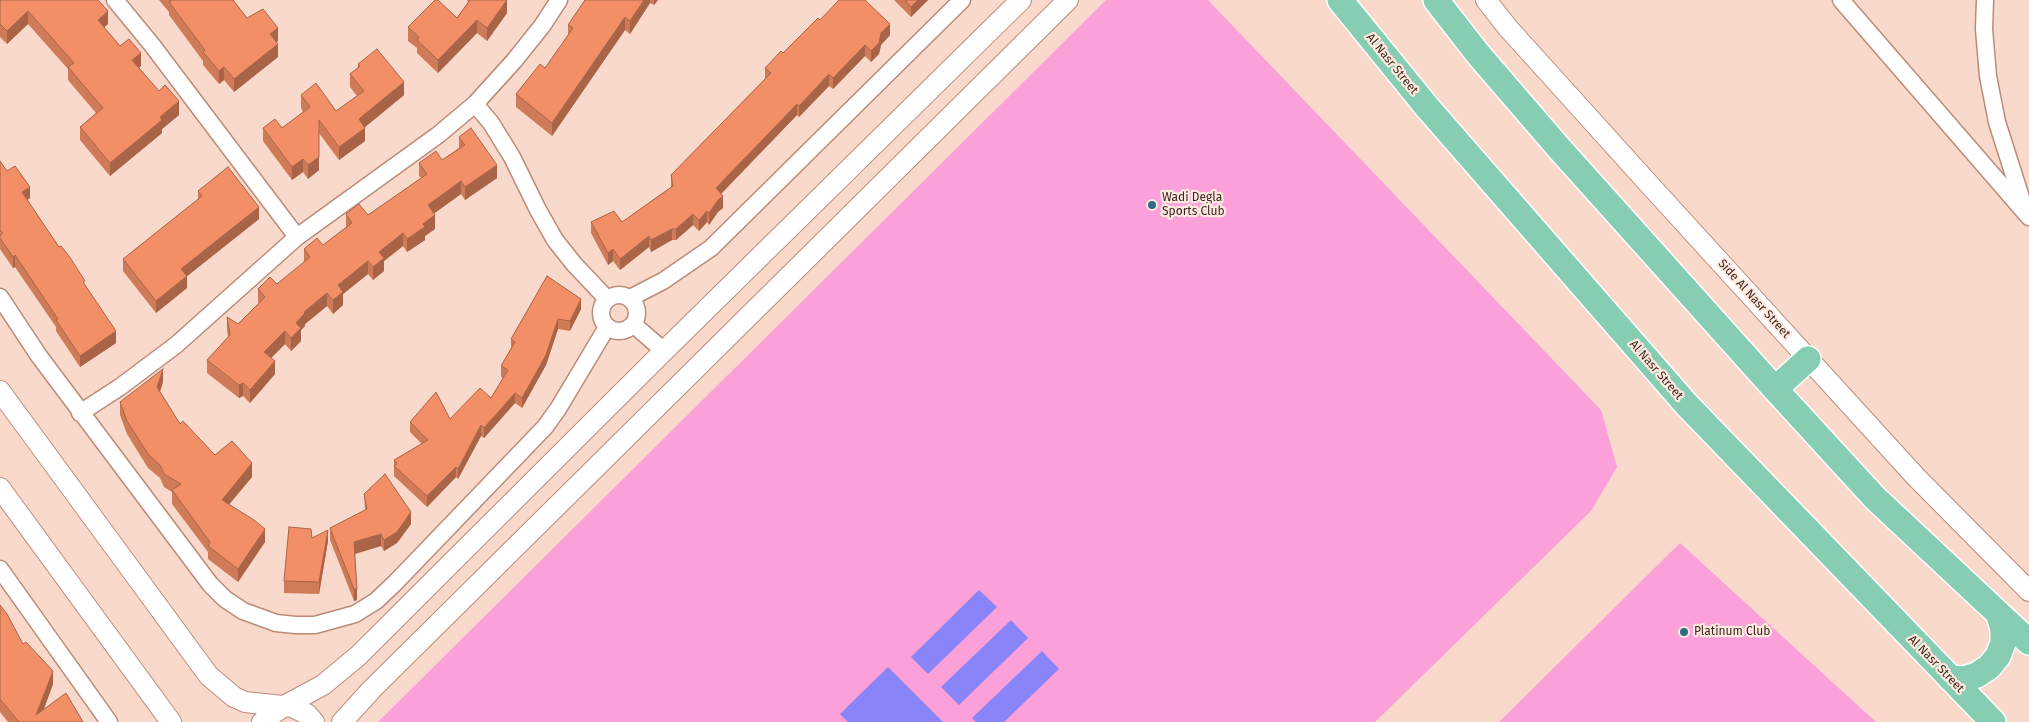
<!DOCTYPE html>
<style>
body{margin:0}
canvas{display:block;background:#f9d9cc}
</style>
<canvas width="2029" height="722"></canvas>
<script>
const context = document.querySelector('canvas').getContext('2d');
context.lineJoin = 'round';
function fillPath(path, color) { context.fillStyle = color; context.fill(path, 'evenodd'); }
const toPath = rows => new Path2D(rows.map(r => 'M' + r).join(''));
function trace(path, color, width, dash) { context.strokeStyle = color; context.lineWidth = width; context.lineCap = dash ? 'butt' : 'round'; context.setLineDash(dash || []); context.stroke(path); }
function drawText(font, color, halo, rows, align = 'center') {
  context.font = font + ' "Fira Sans",sans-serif'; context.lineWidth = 4.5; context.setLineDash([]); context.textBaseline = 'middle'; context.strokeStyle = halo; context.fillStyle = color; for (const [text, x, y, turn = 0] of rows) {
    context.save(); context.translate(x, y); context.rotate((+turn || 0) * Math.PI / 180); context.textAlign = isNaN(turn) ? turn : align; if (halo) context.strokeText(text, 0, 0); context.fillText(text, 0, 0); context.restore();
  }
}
fillPath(toPath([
 [1106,0,1208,0,1601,410,1617,467,1591,511,1375,722,378,722],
 [1680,543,1876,722,1499,722]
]), '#fca0d9');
fillPath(toPath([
 [979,590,997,607,928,674,911,657],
 [1011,620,1028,638,959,705,941,687],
 [1042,651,1059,669,1004,722,976,722,972,718],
 [888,667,943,722,848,722,840,714]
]), '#8984f8');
const minor = toPath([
 [115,0,152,45,297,237],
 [1841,0,2029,217],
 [1985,0,1984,29,1988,76,1997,122,2024,207],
 [475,104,491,123,512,157,538,210,555,240,574,264,607,299],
 '601 313a18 18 0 1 1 36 0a18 18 0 1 1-36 0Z',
 [0,297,39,356,210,584,225,599,243,611,276,623,295,625,315,625,355,614,376,601,395,583,545,427,558,409,607,327],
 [630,298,663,281,711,248,962,0],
 [633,324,664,351],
 [80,413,120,387,176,345,297,237,438,135,475,104,514,61,542,26,559,0],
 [0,569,109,722]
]);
const tertiary = toPath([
 [1486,0,1508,28,1648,183,1916,477,2029,591],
 [0,391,209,676,234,697,245,702,292,707,307,714,314,722],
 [0,488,171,722],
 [262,722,284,706,323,685,358,656,664,351,1021,0],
 [342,722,372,689,1068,0]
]);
const primary = toPath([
 [1340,0,1427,107,1686,404,1993,722],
 [1436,0,1478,54,1558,147,1775,389,1875,498,2029,642],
 [1775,389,1808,359],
 [1950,678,1964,679,1977,675,1989,667,1998,656,2003,643,2003,629,1999,616]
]);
trace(minor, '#bc8b78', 19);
trace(tertiary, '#bc8b78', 22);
trace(primary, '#fff', 28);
trace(minor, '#fff', 16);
trace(tertiary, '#fff', 20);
trace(primary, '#86cdb2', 25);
fillPath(toPath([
 [0,0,108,24,104,27,120,46,141,66,139,68,179,115,162,129,162,133,110,176,80,140,80,127,96,113,68,80,68,69,28,24,7,44,0,37],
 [159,0,233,0,247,18,278,41,276,42,278,57,234,92,224,80,219,84,203,65,203,61,169,15,169,12],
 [467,0,507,0,507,13,487,41,477,33,438,73,417,53,417,48,408,41,408,27,457,18,468,2],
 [585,0,658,0,654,5,650,3,630,34,625,30,552,136,516,107,516,94,545,68,568,35,568,25],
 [894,0,928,0,911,17],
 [820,20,890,35,881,45,879,54,871,62,865,56,833,89,829,86,799,117,797,115,721,194,723,208,718,212,709,225,707,222,699,231,693,225,676,240,672,240,651,252,649,247,620,270,613,261,608,265,591,233,591,222,622,222,671,187,671,175,765,79,765,68,783,53],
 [358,64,404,95,365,127,365,141,339,160,319,133,319,170,308,179,303,172,292,180,263,141,263,128,282,128,303,112,301,108,301,95,336,111,357,96,350,87,350,74,358,68],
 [459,137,497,178,465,200,461,194,434,213,435,229,425,236,425,240,407,252,403,246,384,261,384,271,373,280,368,274,343,294,343,305,333,314,327,306,305,324,305,326,301,330,301,341,291,351,285,344,271,358,275,374,250,403,243,396,239,398,207,373,207,360,228,337,227,330,227,317,238,324,259,303,258,302,258,289,277,284,304,262,304,249,323,245,346,227,346,214,368,215,421,178,419,176,419,163,442,160,459,148],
 [0,161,7,171,30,198,27,200,85,285,116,343,80,367,56,331,56,327,15,267,13,268,0,249],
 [198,191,259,219,187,276,187,288,156,313,123,271,123,259,198,200],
 [581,309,570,331,558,329,546,365,522,408,515,403,484,438,481,436,458,479,456,477,427,507,394,476,394,460,422,444,410,432,410,422,450,419,491,398,503,378,501,377,501,366,511,348,511,339],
 [163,382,160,392,180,424,215,455,252,477,229,504,265,542,238,582,208,559,208,552,172,504,172,492,164,487,160,478,148,468,127,434,120,415,120,402],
 [364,494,411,524,397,543,384,551,381,546,355,554,357,600,354,601,330,540,330,528,365,510],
 [312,538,328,541,319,594,284,593,284,581],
 [0,605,23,644,53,684,44,709,83,722,8,722,0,712]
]), '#d07b58');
fillPath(toPath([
 [507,0,507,13,487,41,487,28],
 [644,0,650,0,650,3,630,34,630,21],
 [654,0,658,0,654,5],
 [918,0,928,0,911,17,911,7],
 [28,11,28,24,7,44,7,31],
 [108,11,108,24,98,33,98,20],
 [625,17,625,30,552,136,552,123],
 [477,20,477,33,438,73,438,60],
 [890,24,890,35,881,45,879,54,871,62,871,51,881,33],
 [278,28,278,41,270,47,270,34],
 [278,44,278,57,234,92,234,79],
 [865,45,865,56,833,89,833,78],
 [141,53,141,66,132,73,132,60],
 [224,67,224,80,219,84,219,71],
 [829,74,829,86,799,117,799,106],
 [404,82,404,95,359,132,359,119],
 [179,101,179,115,162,129,162,133,110,176,110,163,160,117],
 [797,104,797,115,716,199,716,188],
 [365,128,365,141,339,160,339,147],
 [319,157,319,170,308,179,308,165],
 [303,159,303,172,292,180,292,167],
 [497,165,497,178,465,200,465,187],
 [461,181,461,194,428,218,428,205],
 [30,187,30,198,22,203,22,192],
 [723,196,723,208,718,212,709,225,709,213,718,200],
 [259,207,259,219,181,281,181,269],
 [707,211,707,222,699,231,699,220],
 [693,214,693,225,676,240,676,229],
 [435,215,435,229,425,236,425,240,407,252,407,239,423,224],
 [672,229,672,240,651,252,651,240],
 [403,233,403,246,384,261,384,271,373,280,373,267,379,252],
 [649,236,649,247,620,270,620,259],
 [613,249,613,261,608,265,608,253],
 [15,255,15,267,13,268,13,257],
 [368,261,368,274,343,294,343,305,333,314,333,300,338,285],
 [187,276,187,288,156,313,156,301],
 [327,293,327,306,305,324,305,326,301,330,301,341,291,351,291,338,296,323,304,312],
 [581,299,581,309,570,331,570,321],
 [558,319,558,329,546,365,522,408,522,398],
 [116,331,116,343,80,367,80,356],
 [285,331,285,344,264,365,264,352],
 [275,361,275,374,250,403,250,390],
 [163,369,163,382,157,400,157,387],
 [243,383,243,396,239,398,239,385],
 [515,393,515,403,484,438,484,428],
 [481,425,481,436,458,479,458,469],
 [252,463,252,477,222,513,222,500],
 [456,467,456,477,427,507,427,496],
 [411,512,411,524,397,543,384,551,384,540],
 [265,529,265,542,238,582,238,569],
 [328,530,328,541,319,594,319,582],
 [381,534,381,546,354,554,354,542],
 [354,589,357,589,357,600,354,601],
 [53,671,53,684,39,722,36,715]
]), '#a96447');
const building = toPath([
 [0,0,98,0,108,11,98,20,120,46,129,39,141,53,132,60,159,91,165,85,179,101,160,117,162,120,110,163,80,127,103,108,68,67,74,63,28,11,7,31,0,24,0,0],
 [170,0,233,0,247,18,263,9,278,28,270,34,278,44,234,79,224,67,219,71,203,52,205,50,169,2,171,1,170,0],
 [435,0,438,0,457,18,470,0,507,0,487,28,477,20,438,60,417,40,419,37,408,27,435,0],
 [585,0,644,0,630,21,625,17,552,123,516,94,540,64,545,68,573,28,568,25,585,0],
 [839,0,865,0,890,24,881,33,879,43,871,51,865,45,833,78,829,74,799,106,797,104,716,188,723,196,718,200,709,213,707,211,699,220,693,214,676,229,672,229,651,240,649,236,620,259,613,249,608,253,591,222,614,211,622,222,673,186,671,175,771,73,765,68,781,51,783,53,818,18,820,20,839,0],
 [905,0,918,0,911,7,905,0],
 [377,49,404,82,359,119,365,128,339,147,319,120,319,157,308,165,303,159,292,167,263,128,275,119,282,128,310,107,301,95,316,83,336,111,364,91,350,74,360,66,358,64,377,49],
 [471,128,497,165,465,187,461,181,428,205,435,215,423,224,425,227,407,239,403,233,379,252,384,258,373,267,368,261,338,285,343,292,333,300,327,293,304,312,305,313,296,323,301,328,291,338,285,331,264,352,275,361,250,390,243,383,239,385,207,360,230,335,227,317,238,324,265,297,258,289,270,277,277,284,310,257,304,249,317,238,323,245,352,223,346,214,359,204,368,215,427,174,419,163,436,151,442,160,465,145,459,137,471,128],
 [0,161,7,171,15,166,30,187,22,192,59,247,61,246,69,256,85,281,83,282,116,331,80,356,56,320,58,319,15,255,13,257,0,238,0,235,3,233,0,230,0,161],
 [228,167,259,207,181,269,187,276,156,301,123,259,202,196,198,191,228,167],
 [547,276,581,299,570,321,558,319,546,355,522,398,515,393,484,428,481,425,458,469,456,467,427,496,394,466,397,464,394,460,428,440,410,422,436,392,450,419,480,388,491,398,508,370,501,366,515,342,511,339,547,276],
 [163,369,157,387,180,424,183,421,215,455,232,441,252,463,222,500,254,520,265,529,238,569,208,546,210,542,172,490,181,484,164,474,160,465,148,454,127,421,120,402,163,369],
 [385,474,411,512,397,532,384,540,381,534,354,542,357,589,354,589,330,528,367,509,364,494,385,474],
 [289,527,311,529,312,538,328,530,319,582,284,581,289,527],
 [0,605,7,614,23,644,26,642,53,671,36,715,66,693,83,722,19,722,0,699,0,605]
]);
fillPath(building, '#f28f66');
trace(building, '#a96447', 1);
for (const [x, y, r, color] of [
 [1152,205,5,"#2c6c81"],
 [1684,632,5,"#2c6c81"]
]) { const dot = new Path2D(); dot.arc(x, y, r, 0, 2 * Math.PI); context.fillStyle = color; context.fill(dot); trace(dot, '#ffe9e0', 2); }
drawText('12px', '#3c2820', '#ffe9e0', [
 ["Al Nasr Street",1392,64,51],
 ["Side Al Nasr Street",1754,299,48],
 ["Al Nasr Street",1656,370,49],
 ["Al Nasr Street",1936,664,46]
]);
drawText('12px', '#3c2820', '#ffe9e0', [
 ["Wadi Degla",1162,198],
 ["Sports Club",1162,212],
 ["Platinum Club",1694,632]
], 'left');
</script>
